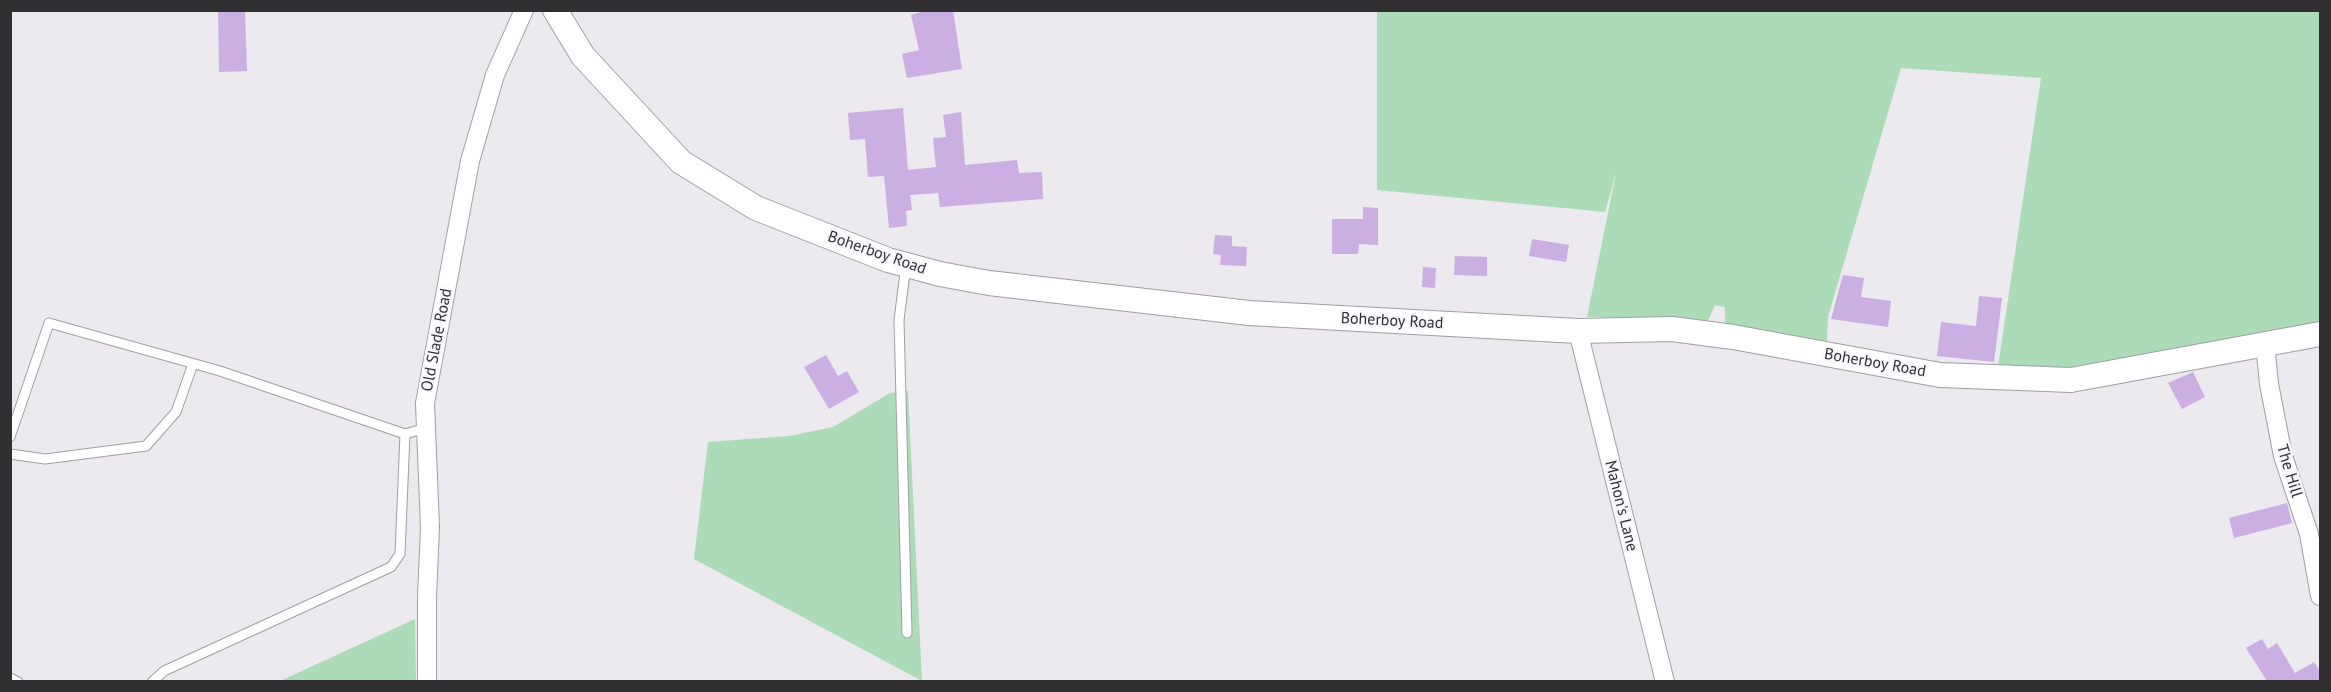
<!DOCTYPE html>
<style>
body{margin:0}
#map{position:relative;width:2331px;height:692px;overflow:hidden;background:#ece9ef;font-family:"PT Sans",sans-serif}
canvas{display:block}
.frame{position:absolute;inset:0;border:12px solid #312f31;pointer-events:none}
</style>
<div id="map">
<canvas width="2331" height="692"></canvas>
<div class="frame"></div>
</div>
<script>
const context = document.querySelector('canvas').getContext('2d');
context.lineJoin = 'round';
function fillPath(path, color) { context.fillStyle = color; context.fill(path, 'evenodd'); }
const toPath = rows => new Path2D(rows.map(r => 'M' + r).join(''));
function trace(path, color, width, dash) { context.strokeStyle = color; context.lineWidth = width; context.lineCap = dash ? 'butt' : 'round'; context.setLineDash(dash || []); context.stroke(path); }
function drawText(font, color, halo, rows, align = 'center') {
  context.font = font + ' "PT Sans",sans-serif'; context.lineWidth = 5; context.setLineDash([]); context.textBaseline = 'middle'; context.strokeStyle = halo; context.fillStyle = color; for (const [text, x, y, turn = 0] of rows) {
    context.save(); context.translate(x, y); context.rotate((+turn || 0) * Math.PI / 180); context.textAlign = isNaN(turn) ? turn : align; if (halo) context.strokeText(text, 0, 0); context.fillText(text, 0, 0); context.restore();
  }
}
fillPath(toPath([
 [1377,11,2320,11,2320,325,2073,368,2039,370,1998,367,2041,78,1901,68,1828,317,1827,341,1816,341,1725,323,1725,307,1715,305,1708,321,1684,318,1587,317,1616,173,1605,212,1377,190],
 [908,391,922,681,694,559,708,442,789,436,833,427,890,393],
 [415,619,416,681,280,681]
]), '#acdbb8');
fillPath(toPath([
 [218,10,245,10,247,71,219,72],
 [927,10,953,10,962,69,907,78,902,54,919,50,911,15],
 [903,108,908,170,936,167,933,138,946,137,943,115,961,112,965,165,1017,160,1019,173,1042,172,1043,199,940,207,938,193,910,195,912,210,906,211,907,226,889,228,884,176,868,177,865,139,850,140,848,113],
 [1363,207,1378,208,1378,245,1359,244,1358,254,1332,254,1332,219,1363,219],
 [1215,235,1232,236,1232,246,1247,247,1246,266,1220,265,1221,255,1213,254],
 [1532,239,1569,245,1566,262,1529,256],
 [1455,256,1487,257,1487,276,1454,275],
 [1423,267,1436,268,1435,288,1422,287],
 [1843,275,1864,278,1861,297,1891,301,1888,327,1831,319],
 [1979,296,2002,298,1994,362,1937,356,1941,322,1976,326],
 [826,355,838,376,847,371,859,392,829,409,804,367],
 [2193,372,2205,397,2182,409,2168,383],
 [2287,503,2292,523,2234,538,2229,518],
 [2262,639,2268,649,2277,643,2295,673,2314,662,2320,671,2320,681,2267,681,2246,648]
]), '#cbaee2');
const lane = toPath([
 [906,265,899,320,907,633],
 [10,437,49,323,220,371,405,434,426,428],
 [10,454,45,459,146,446,176,412,193,364],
 [10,678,18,682],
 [152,682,164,671,391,567,400,554,405,434]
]);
const street = toPath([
 [1578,331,1665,682],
 [2265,344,2269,384,2283,456,2309,534,2320,596],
 [427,682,427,597,430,528,425,403,470,161,495,75,524,10]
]);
const secondary = toPath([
 [555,10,583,56,681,162,756,208,888,260,940,274,989,283,1249,313,1578,331,1672,329,1733,337,1940,375,2071,380,2320,334]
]);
trace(lane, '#a19fa3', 11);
trace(street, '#a19fa3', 20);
trace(secondary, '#a19fa3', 26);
trace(lane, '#fff', 9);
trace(street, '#fff', 18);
trace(secondary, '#fff', 24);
drawText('16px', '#312f31', '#f9f7fc', [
 ["Boherboy Road",877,253,19],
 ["Boherboy Road",1392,321,3],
 ["Old Slade Road",437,340,-79],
 ["Boherboy Road",1875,363,10],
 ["The Hill",2289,471,73],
 ["Mahon's Lane",1621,506,76]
]);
</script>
